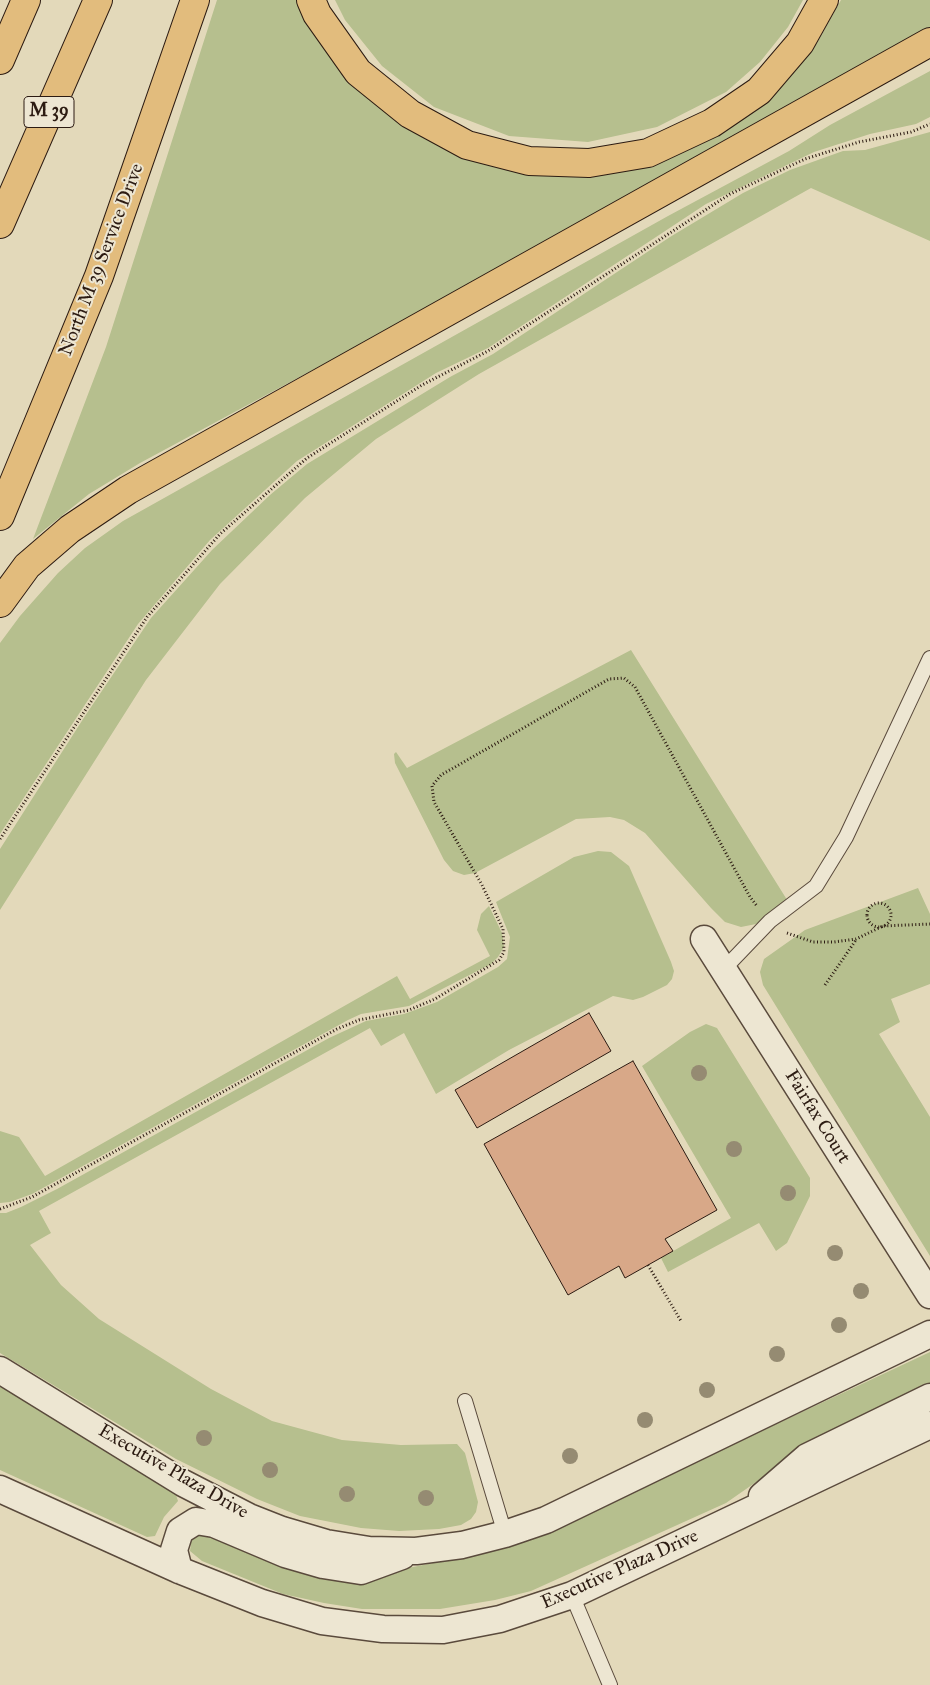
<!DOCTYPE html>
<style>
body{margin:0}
canvas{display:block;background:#e3d9ba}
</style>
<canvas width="930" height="1685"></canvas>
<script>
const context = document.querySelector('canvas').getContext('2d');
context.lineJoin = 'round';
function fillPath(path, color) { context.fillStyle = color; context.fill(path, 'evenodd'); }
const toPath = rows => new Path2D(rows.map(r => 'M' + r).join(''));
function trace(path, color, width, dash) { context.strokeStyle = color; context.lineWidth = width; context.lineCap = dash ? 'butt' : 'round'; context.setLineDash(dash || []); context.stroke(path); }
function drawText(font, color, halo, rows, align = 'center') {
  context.font = font + ' "IM FELL Great Primer",serif'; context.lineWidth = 4; context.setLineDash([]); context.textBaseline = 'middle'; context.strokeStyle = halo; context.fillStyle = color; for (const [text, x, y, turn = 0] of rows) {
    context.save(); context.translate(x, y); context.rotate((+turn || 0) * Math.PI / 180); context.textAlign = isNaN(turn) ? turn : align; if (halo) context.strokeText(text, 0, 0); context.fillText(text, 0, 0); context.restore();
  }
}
fillPath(toPath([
 [217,0,298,0,310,25,440,145,660,160,707,140,779,87,817,43,841,0,930,0,930,34,728,146,140,463,89,494,33,539,106,347],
 [335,0,803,0,788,27,760,62,726,92,657,127,588,142,509,136,434,107,382,66,345,20],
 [930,71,930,117,916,124,870,134,814,152,706,204,488,348,436,373,297,461,210,540,138,624,0,834,0,643,20,616,58,573,85,548,123,521,668,216,789,151,830,125],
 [930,132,930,241,811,188,479,374,376,439,305,498,220,584,146,680,0,910,0,849,85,716,151,618,212,550,270,495,307,464,450,377,493,354,670,237,743,193,790,170,843,151,865,150],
 [631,650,789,903,756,924,741,927,725,922,711,908,645,833,624,820,610,817,576,819,475,873,464,875,453,871,444,860,395,763,394,754,396,752,407,768],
 [598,851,611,852,629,866,671,962,674,971,672,979,667,985,643,997,633,1000,613,996,509,1050,436,1094,404,1033,381,1046,370,1028,39,1211,51,1233,30,1245,61,1285,99,1319,211,1389,272,1421,342,1440,401,1445,457,1444,465,1453,478,1502,476,1512,471,1519,461,1525,439,1529,399,1531,361,1528,300,1516,257,1499,176,1459,0,1353,0,1213,6,1213,21,1207,57,1189,329,1038,366,1021,404,1014,437,1002,498,967,507,959,510,937,496,902,574,857],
 [918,888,930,914,930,984,891,999,900,1022,879,1034,930,1117,930,1256,763,985,760,972,764,959,805,930],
 [489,906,502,933,504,947,498,957,491,964,409,1006,361,1014,348,1020,32,1194,10,1202,0,1203,0,1131,19,1137,45,1176,397,976,410,999,490,956,477,930,481,914],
 [706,1024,717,1028,810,1178,810,1196,787,1243,776,1251,759,1223,668,1272,661,1258,731,1218,642,1066,690,1032],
 [930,1352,930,1391,802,1450,726,1503,531,1591,495,1600,440,1609,362,1609,324,1603,283,1594,202,1561,190,1551,192,1536,201,1530,383,1573,463,1557,593,1510],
 [0,1382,175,1492,178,1501,164,1517,155,1536,147,1537,0,1470]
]), '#b6bf8e');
const building = toPath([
 [589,1013,611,1051,477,1128,455,1090,589,1013],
 [633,1061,717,1210,665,1239,673,1251,625,1278,619,1266,568,1295,484,1144,633,1061]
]);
fillPath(building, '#d8a888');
trace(building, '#2c1b12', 1);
const lane = toPath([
 [723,970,770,921,816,886,846,837,930,658],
 [465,1401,505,1534],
 [572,1595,610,1685]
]);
const street = toPath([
 [704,939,930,1295],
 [0,1370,183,1483,249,1517,282,1530,326,1543,369,1550,416,1551,462,1545,505,1534,546,1520,930,1334],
 [0,1489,179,1570,262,1603,322,1621,383,1629,443,1630,500,1619,572,1595,930,1425],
 [762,1496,807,1457,930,1397],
 [179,1570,174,1550,180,1531,196,1521,214,1524,285,1554,323,1565,361,1571,402,1556]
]);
const primary = toPath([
 [311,0,317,14,358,72,410,114,467,145,529,161,589,163,648,153,712,123,759,91,800,43,824,0],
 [0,516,99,276,195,0],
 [0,603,27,566,70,529,128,490,930,42]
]);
const highway = toPath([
 [0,60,26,0],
 [0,224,98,0]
]);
trace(lane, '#5a4a3c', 16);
trace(street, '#5a4a3c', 29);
trace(primary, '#2c1b12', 30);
trace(highway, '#2c1b12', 30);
trace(toPath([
 [0,839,147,617,220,534,307,458,422,385,488,351,730,194,805,159,859,142,911,132,930,124],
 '867 915a12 12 0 1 1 24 0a12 12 0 1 1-24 0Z',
 [787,933,813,942,834,942,856,939,883,926,930,924],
 [825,985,856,940],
 [0,1209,32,1197,337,1029,359,1020,409,1010,435,999,499,960,504,952,503,929,482,885,434,802,432,786,441,775,609,679,624,678,635,687,750,897,757,906],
 [648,1265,681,1321]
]), '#2c1b12', 3, [1, 2.5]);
trace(lane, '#ede6d2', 14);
trace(street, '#ede6d2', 26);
trace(primary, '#e2bc7d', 28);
trace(highway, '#e2bc7d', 28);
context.fillStyle = '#958b72';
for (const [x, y] of [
 [699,1073],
 [734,1149],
 [788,1193],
 [835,1253],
 [861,1291],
 [839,1325],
 [777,1354],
 [707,1390],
 [645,1420],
 [204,1438],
 [570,1456],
 [270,1470],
 [347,1494],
 [426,1498]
]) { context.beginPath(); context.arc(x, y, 8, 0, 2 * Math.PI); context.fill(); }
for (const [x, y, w] of [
 [49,112,50]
]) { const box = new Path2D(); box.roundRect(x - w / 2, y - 15.5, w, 31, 4); context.fillStyle = '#ede6d2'; context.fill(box); trace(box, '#2c1b12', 1); }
drawText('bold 18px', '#2c1b12', null, [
 ["M 39",49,112]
]);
drawText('19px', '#2c1b12', '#ede6d2', [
 ["North M 39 Service Drive",102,260,-69],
 ["Fairfax Court",817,1117,58],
 ["Executive Plaza Drive",173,1472,30],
 ["Executive Plaza Drive",620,1570,-24]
]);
</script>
